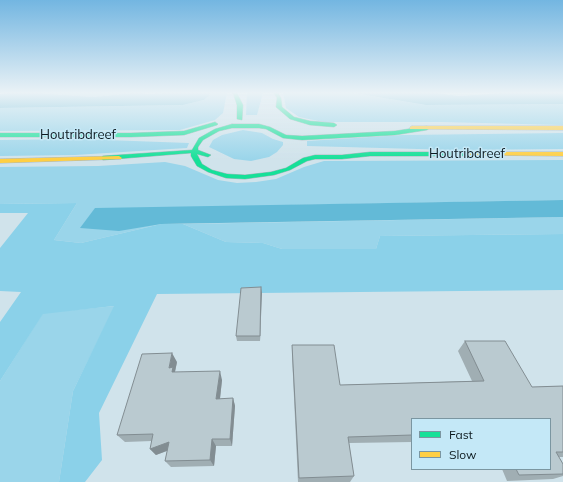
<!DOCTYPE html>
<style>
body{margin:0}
#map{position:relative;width:563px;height:482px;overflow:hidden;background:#d0e3eb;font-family:Mulish,sans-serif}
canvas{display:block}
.legend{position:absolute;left:411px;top:418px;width:140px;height:52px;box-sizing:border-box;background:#c4e8f7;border:1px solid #7b96a1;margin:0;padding:5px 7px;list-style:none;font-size:12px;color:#0d1a1f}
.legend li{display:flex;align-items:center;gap:8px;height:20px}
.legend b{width:20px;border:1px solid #7b96a1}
</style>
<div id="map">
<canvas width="563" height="482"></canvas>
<ul class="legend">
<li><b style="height:5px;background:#16e098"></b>Fast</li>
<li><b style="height:5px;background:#ffcf43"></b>Slow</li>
</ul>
</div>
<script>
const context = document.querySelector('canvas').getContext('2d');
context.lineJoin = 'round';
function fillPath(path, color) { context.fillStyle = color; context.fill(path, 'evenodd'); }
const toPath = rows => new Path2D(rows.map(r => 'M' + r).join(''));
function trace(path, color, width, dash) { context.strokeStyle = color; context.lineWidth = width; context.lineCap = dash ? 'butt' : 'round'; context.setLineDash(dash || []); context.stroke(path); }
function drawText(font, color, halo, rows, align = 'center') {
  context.font = font + ' Mulish,sans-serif'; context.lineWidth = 3; context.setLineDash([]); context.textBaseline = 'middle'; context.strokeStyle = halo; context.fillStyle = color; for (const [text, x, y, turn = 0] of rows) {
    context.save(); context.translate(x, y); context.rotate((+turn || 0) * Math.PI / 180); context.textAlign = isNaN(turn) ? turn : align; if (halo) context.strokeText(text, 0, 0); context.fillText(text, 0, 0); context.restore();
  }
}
fillPath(toPath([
 [40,93,133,93,93,97],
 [210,93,227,93,223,113,215,120,180,130,0,131,0,108,183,105,204,100,209,96],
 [247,93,263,93,257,115,246,115],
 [283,93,353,93,426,105,563,104,563,125,441,122,323,122,299,117,286,108],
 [243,130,262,133,273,139,283,142,283,145,277,152,269,157,251,161,234,159,209,147,213,140,222,135],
 [563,133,563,149,455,150,307,146,307,141,402,135],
 [79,139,189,143,187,148,75,155,0,156,0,140],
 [563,160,563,200,291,205,157,224,161,224,81,243,54,240,77,203,0,204,0,167,98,166,165,162,185,166,218,180,237,183,256,182,276,179,304,167,324,161],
 [563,217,563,234,380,236,376,249,282,249,263,243,226,242,183,224],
 [115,306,73,391,59,482,0,482,0,381,43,313]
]), '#9ad5ea');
fillPath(toPath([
 [77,203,54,240,81,243,161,224,183,224,226,242,263,243,282,249,376,249,380,236,563,234,563,290,157,294,99,413,102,460,85,482,59,482,73,391,114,306,43,314,0,381,0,322,21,292,0,291,0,248,28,213,0,213,0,204]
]), '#8bd1e9');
fillPath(toPath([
 [9,93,40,93,93,97,133,93,142,93,147,94,166,93,210,93,209,96,204,100,183,105,0,108,0,94],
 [353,93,437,93,459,96,502,93,563,93,563,104,426,105],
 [563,200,563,217,161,224,119,231,80,228,95,208]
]), '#63bad7');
const fast = toPath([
 [233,93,237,93,243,105,242,120,237,119,237,105,233,93],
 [274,93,278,93,281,98,282,107,294,117,310,121,334,123,337,125,334,127,310,125,290,119,276,107,277,98,274,93],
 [215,122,218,124,217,125,184,135,131,137,0,137,0,133,131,133,184,131,215,122],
 [232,124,259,124,270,127,286,135,302,136,395,131,427,126,430,128,427,130,395,135,302,140,283,138,266,129,259,128,232,128,219,131,203,140,198,147,198,150,211,155,208,157,197,154,202,164,212,170,227,174,245,175,271,172,286,168,303,158,315,155,342,155,370,152,468,152,471,154,468,156,370,156,342,159,315,159,307,161,290,170,274,175,245,179,226,178,208,172,197,166,191,156,191,153,103,160,100,158,103,156,192,150,199,138,215,129,232,124]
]);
const slow = toPath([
 [412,126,563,126,563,130,410,129,410,127,412,126],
 [468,152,563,152,563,156,466,155,465,154,468,152],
 [119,156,122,158,121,159,0,163,0,159,119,156]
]);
trace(fast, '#a8b6bd', 1);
trace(slow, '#a8b6bd', 1);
fillPath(fast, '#16e098');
fillPath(slow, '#ffcf43');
fillPath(toPath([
 [261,287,260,341,237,341,236,336],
 [465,341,532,387,563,386,563,457,559,457,563,464,563,476,553,479,507,481,502,469,550,469,550,419,412,419,412,442,349,443,354,476,350,482,298,482,292,355,292,345,340,385,472,381,458,351],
 [177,362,175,372,222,380,220,399,233,398,235,406,232,446,216,446,214,466,171,467,165,461,167,451,156,455,150,449,152,441,125,442,117,435]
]), '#a0aeb3');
fillPath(toPath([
 [261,287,262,293,260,341,260,336],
 [172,353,177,362,174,376,169,368],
 [220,371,222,380,219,407,216,399],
 [233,398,235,406,232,446,230,439],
 [212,439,216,446,214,466,210,460],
 [169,442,174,448,156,455,150,449]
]), '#828d92');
const building = toPath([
 [261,287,260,336,236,336,241,288,261,287],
 [465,341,505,341,532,387,563,386,563,452,556,452,563,464,563,474,519,475,516,469,550,469,550,419,412,419,412,435,348,437,354,476,299,478,292,345,334,345,340,385,484,381,465,341],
 [172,353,169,368,173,367,172,372,220,371,216,399,233,398,230,439,212,439,210,460,165,461,169,442,150,449,153,434,117,435,142,354,172,353]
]);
fillPath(building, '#bacad0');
trace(building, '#828d92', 1);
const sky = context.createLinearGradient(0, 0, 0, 160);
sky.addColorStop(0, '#73b6e1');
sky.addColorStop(0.58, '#eaf2f6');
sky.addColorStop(1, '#eaf2f600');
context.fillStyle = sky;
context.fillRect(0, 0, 563, 160);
drawText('13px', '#0d1a1f', '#c4e8f7', [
 ["Houtribdreef",78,135],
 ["Houtribdreef",467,154]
]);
</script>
